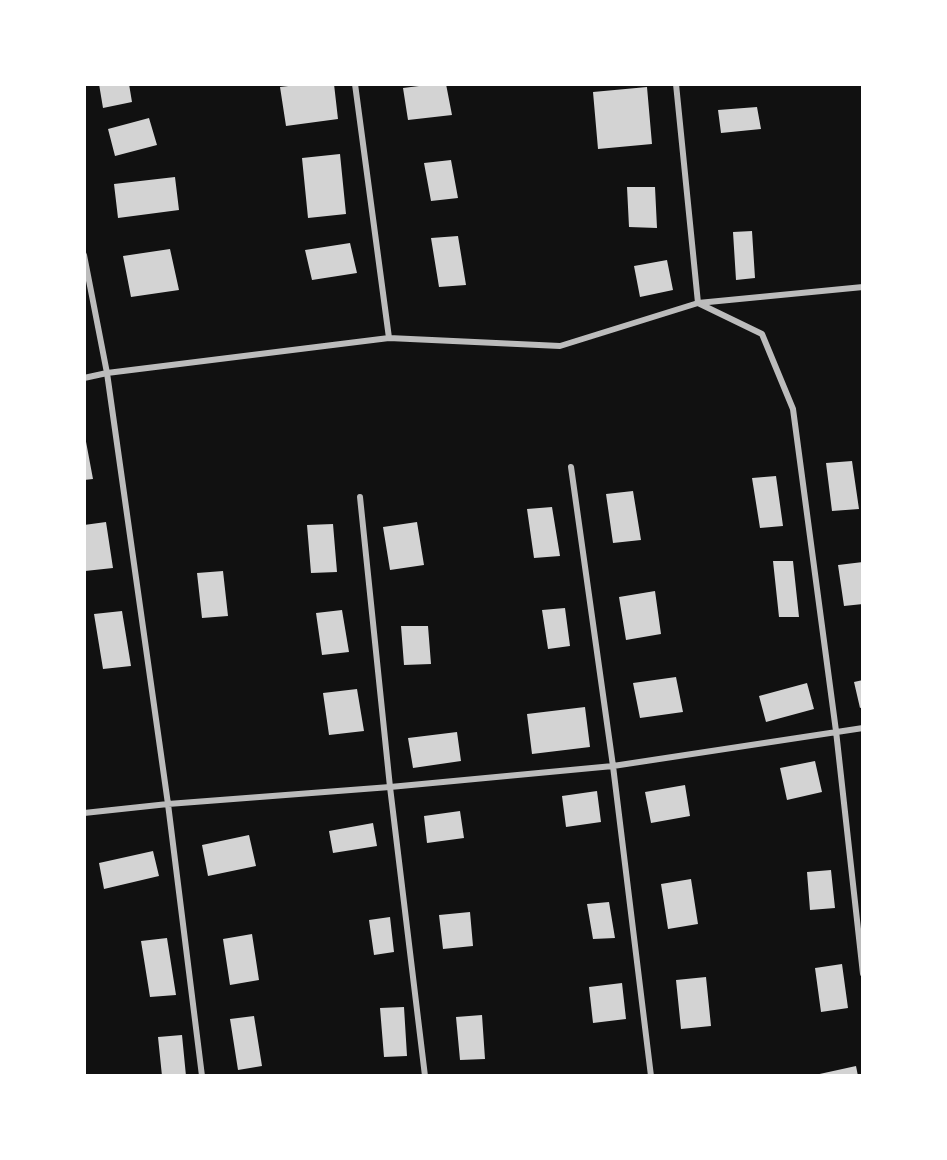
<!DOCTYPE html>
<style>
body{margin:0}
#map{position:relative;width:947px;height:1160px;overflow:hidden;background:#111;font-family:Overpass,sans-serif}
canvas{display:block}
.frame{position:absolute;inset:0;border:86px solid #fff;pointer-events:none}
</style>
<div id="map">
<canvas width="947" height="1160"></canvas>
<div class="frame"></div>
</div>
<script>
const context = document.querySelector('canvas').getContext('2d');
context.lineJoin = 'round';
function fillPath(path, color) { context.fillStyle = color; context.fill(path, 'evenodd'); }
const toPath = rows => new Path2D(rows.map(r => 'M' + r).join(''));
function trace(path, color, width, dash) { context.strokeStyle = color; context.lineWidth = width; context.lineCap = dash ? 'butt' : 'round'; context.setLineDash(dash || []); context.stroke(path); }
fillPath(toPath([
 [99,84,129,84,132,102,103,108],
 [305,84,334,84,338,119,286,126,280,87],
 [435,84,446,84,452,115,408,120,403,88],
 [647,87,652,144,598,149,593,92],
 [757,107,761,129,721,133,718,110],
 [149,118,157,145,115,156,108,129],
 [340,154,346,214,308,218,302,158],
 [451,160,458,198,431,201,424,163],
 [175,177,179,210,118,218,114,184],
 [627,187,655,187,657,228,629,227],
 [752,231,755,278,736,280,733,232],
 [458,236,466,285,439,287,431,238],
 [350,243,357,273,312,280,305,250],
 [170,249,179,290,131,297,123,256],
 [667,260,673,290,640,297,634,266],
 [84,431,93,479,84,480],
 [852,461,859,509,832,511,826,463],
 [776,476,783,526,760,528,752,478],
 [633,491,641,540,613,543,606,494],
 [552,507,560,556,534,558,527,509],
 [106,522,113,568,85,571,84,525],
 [417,522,424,565,390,570,383,527],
 [333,524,337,572,311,573,307,525],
 [773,561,793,561,799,617,779,617],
 [863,562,863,604,844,606,838,565],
 [223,571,228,616,202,618,197,573],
 [655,591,661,634,626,640,619,597],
 [565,608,570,646,548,649,542,610],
 [342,610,349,652,322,655,316,613],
 [122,611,131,666,103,669,94,614],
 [401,626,428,626,431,664,404,665],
 [676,677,683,712,640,718,633,683],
 [863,680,863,707,860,708,854,682],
 [807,683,814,709,766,722,759,696],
 [357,689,364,731,329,735,323,693],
 [585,707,590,747,532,754,527,714],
 [457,732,461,761,413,768,408,738],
 [815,761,822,792,787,800,780,768],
 [685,785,690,816,651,823,645,792],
 [597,791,601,822,566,827,562,796],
 [460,811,464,838,427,843,424,816],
 [373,823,377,846,333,853,329,831],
 [249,835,256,866,208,876,202,845],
 [153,851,159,876,104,889,99,863],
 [831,870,835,908,810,910,807,872],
 [691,879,698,924,668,929,661,884],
 [609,902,615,938,593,939,587,904],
 [470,912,473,946,443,949,439,915],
 [390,917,394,952,374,955,369,920],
 [252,934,259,980,230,985,223,939],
 [167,938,176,995,150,997,141,941],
 [842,964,848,1008,821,1012,815,968],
 [706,977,711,1026,681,1029,676,980],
 [622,983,626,1019,593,1023,589,987],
 [404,1007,407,1056,384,1057,380,1008],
 [482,1015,485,1059,460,1060,456,1017],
 [254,1016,262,1066,238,1070,230,1019],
 [182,1035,186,1076,162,1076,158,1037],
 [856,1066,858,1076,815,1076,815,1075]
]), '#d3d3d3');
trace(toPath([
 [355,84,389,338],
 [676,84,698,303,762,334,793,409,836,731,863,974],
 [84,255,107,373,168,804,202,1076],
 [84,378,107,373,389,338,560,346,698,303,863,287],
 [571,467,613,766,651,1076],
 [360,497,390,787,425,1076],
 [84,813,168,804,390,787,613,766,863,728]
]), '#bcbcbc', 6);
</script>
